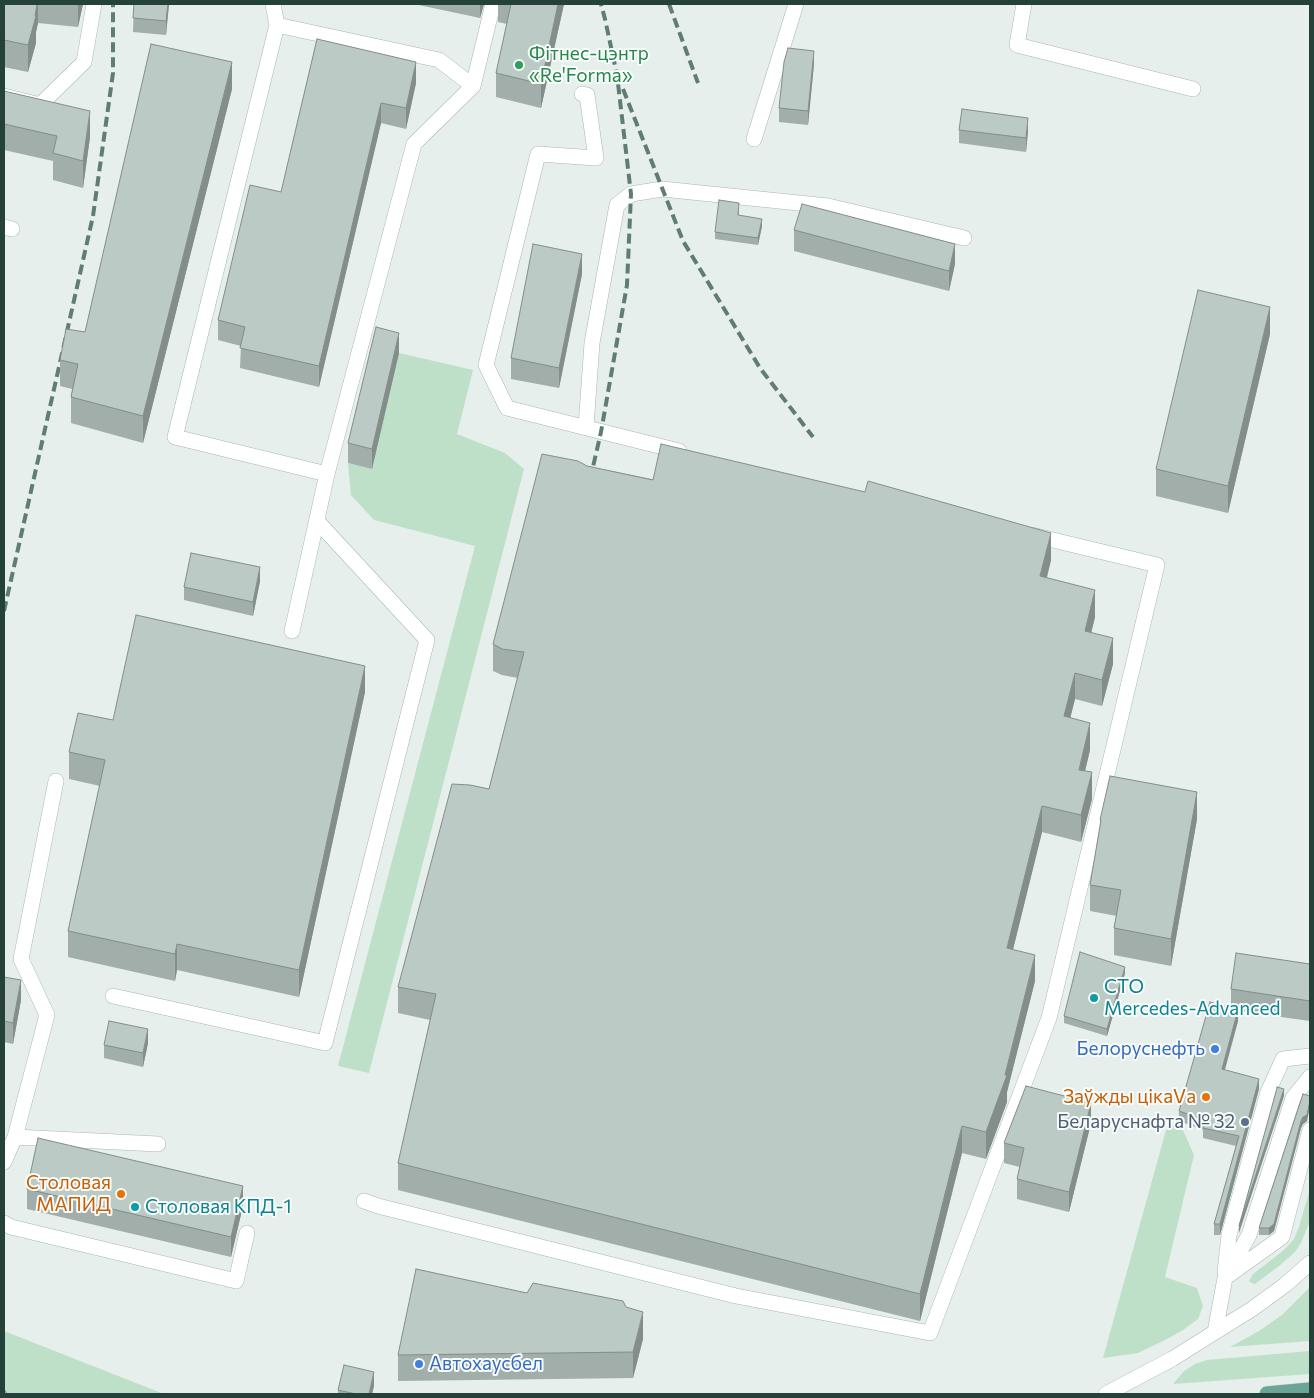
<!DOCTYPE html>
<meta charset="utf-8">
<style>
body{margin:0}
#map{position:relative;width:1314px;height:1398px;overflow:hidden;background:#e6efeb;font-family:Commissioner,sans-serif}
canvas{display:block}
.frame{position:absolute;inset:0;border:5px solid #24423a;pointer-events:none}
</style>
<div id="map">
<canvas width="1314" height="1398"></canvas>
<div class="frame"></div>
</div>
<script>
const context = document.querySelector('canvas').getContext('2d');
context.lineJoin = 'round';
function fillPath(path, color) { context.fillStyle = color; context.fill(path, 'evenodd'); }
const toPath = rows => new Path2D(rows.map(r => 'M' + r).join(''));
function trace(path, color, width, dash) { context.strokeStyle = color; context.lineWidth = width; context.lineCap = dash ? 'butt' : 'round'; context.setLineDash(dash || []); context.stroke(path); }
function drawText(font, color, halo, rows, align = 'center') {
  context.font = font + ' Commissioner,sans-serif'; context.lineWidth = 4; context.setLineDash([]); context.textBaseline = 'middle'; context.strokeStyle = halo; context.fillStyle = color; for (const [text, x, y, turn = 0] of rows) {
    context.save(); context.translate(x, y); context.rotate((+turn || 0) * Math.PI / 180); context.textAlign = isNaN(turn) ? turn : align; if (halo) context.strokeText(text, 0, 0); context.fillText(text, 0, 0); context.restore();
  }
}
fillPath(toPath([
 [399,353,473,370,457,434,505,453,524,469,369,1073,338,1066,475,546,374,520,351,495,348,463,372,469],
 [1179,1121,1194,1155,1165,1277,1197,1288,1203,1306,1198,1319,1183,1330,1169,1338,1138,1353,1103,1358,1166,1130],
 [1310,1189,1310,1221,1301,1243,1294,1253,1279,1266,1255,1284,1252,1283,1249,1281,1253,1274,1284,1250,1294,1239,1299,1227],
 [1310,1287,1310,1341,1230,1347,1259,1331,1282,1315],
 [4,1331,164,1394,4,1394],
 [1310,1351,1310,1374,1173,1384,1184,1371,1195,1364,1207,1360]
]), '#bfe0c8');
const service = toPath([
 [273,4,277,25],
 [1024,4,1017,45,1193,89],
 [582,94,587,95,596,158,538,154,486,365,507,408,679,451],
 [4,96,40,105,84,62,94,4],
 [754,139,796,4],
 [4,227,12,229],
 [586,427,592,343,617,205,631,194,662,189,828,206,964,238],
 [327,474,175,437,277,25,439,60,473,86],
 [292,631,327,474,414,144,473,86,493,4],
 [113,996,325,1043,427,640,317,521],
 [15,1137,158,1144],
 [4,1162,15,1137,47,1015,21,959,56,781],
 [364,1201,378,1206,736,1296,930,1333,1049,1018,1157,565,1032,535],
 [4,1223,11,1227,236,1281,247,1233],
 [1225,1272,1229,1235,1268,1092,1283,1059,1310,1056],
 [1229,1275,1282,1237,1310,1130],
 [1215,1332,1225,1278,1249,1235,1293,1098,1310,1077],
 [1106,1394,1172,1359,1252,1309,1285,1285,1310,1263]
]);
const primary = toPath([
 [1267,1394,1310,1390]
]);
trace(service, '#a8b8b2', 16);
trace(primary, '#c2cac8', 16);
trace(service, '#fff', 15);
trace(primary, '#6aa596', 15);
trace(toPath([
 [669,4,698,83],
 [623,89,683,241,760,368,813,437],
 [590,480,601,432,627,285,631,194,617,75,605,19,601,4],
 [4,611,93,216,113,73,113,4]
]), '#5f7d75', 4, [10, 5]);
fillPath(toPath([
 [4,4,83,4,78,27,38,23,36,32,36,43,28,72,4,67],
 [134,4,169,4,166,35,133,32],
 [414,4,484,4,480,18],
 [498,4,564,4,541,108,496,97,496,73,507,24,498,22],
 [317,39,416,83,406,129,381,123,319,387,240,368,241,346,218,340,218,320,281,192],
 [814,64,808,125,779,122,779,108],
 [232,89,143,443,71,423,71,397,72,389,60,386,60,360,85,332],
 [4,91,90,137,83,188,53,180,53,161,4,150],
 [959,130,1028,131,1026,152,959,143],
 [739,210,739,215,762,226,758,245,715,239,715,232],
 [794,230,955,264,949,291,794,251],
 [582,274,559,388,511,379,511,358],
 [1270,334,1228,513,1156,496,1156,469],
 [399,353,372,469,348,463,348,443],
 [587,466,1051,560,1047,578,1095,617,1091,633,1113,664,1102,706,1075,699,1070,718,1090,750,1085,771,1092,799,1081,842,1042,832,1013,949,1035,981,1007,1092,1007,1102,986,1159,962,1153,920,1321,398,1190,398,1163,430,1020,398,1013,398,987,489,789,518,678,502,675,493,671,493,644],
 [260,581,253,616,184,600,184,587],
 [365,692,299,997,177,970,175,981,68,957,68,931,100,786,69,779,69,752,113,720],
 [1197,819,1171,966,1114,955,1114,928,1117,916,1090,911,1090,885,1100,830,1100,820],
 [1310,964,1310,1021,1238,1011,1238,1021,1225,1070,1259,1089,1220,1235,1214,1235,1214,1224,1236,1146,1203,1138,1203,1130,1179,1121,1179,1111,1231,1008,1231,989],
 [1125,973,1107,1036,1064,1023,1064,1016],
 [4,977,21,1000,13,1044,4,1042],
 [148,1043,143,1067,104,1058,104,1045],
 [1303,1094,1307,1121,1303,1124,1301,1128,1274,1231,1269,1235,1259,1235,1259,1228],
 [1091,1123,1069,1212,1017,1199,1017,1179,1020,1167,1004,1163,1004,1143],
 [27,1189,243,1206,231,1257,27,1209],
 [643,1339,633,1378,398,1381,398,1355],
 [374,1386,372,1394,338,1394,338,1390]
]), '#a1aea9');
fillPath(toPath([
 [37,4,38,4,38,23,36,32,36,43,28,72,28,45],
 [78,4,83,4,78,27],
 [168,4,169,4,166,35,166,21],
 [480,4,484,4,480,18],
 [558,4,564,4,541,108,541,84],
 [814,51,814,64,808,125,808,111],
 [232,62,232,89,143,443,143,416],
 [416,62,416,83,406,129,406,108],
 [381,103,381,123,319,387,319,366],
 [90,111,90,137,83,188,83,161],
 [1028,118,1028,131,1026,152,1026,138],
 [762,219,762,226,758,245,758,238],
 [955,244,955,264,949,291,949,271],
 [582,254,582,274,559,388,559,368],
 [1270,307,1270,334,1228,513,1228,486],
 [399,333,399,353,372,469,372,449],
 [1051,533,1051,560,1040,603,1040,576],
 [260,567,260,581,253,616,253,602],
 [1095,590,1095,617,1085,658,1085,631],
 [1113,638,1113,664,1102,706,1102,680],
 [365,666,365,692,299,997,299,970],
 [1075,673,1075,699,1064,743,1064,716],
 [1090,723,1090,750,1079,796,1079,770],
 [1092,772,1092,799,1081,842,1081,815],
 [1197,792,1197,819,1171,966,1171,939],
 [1042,806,1042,832,1007,974,1007,948],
 [177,944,177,970,175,981,175,954],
 [1035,955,1035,981,1007,1092,1007,1102,986,1159,986,1132,1005,1075],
 [1125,967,1125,973,1107,1036,1107,1029],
 [21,980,21,1000,13,1044,13,1023],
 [1238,1010,1238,1021,1222,1079,1222,1069],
 [148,1029,148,1043,143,1067,143,1053],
 [1259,1079,1259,1089,1220,1235,1220,1224],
 [1284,1089,1284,1096,1239,1233,1239,1226],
 [1310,1100,1310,1107,1307,1121,1303,1124,1301,1128,1274,1231,1269,1235,1269,1228,1301,1121],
 [1091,1103,1091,1123,1069,1212,1069,1192],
 [962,1126,962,1153,920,1321,920,1294],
 [243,1186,243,1206,231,1257,231,1237],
 [643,1312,643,1339,633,1378,633,1352],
 [374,1372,374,1386,372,1394,369,1394]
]), '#838d89');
const building = toPath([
 [4,4,37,4,35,16,36,16,28,45,4,40,4,4],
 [134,4,168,4,166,21,133,18,134,4],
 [511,4,558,4,541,84,496,73,511,4],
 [317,39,416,62,406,108,381,103,319,366,240,348,245,327,218,320,250,185,281,192,317,39],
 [151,44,232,62,143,416,71,397,78,364,60,360,66,329,85,332,151,44],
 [788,48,814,51,808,111,779,108,784,62,788,48],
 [4,91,90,111,83,161,53,153,57,136,4,124,4,91],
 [962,109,1028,118,1026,138,959,130,962,109],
 [719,200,739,203,738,215,762,219,758,238,715,232,719,200],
 [802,204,955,244,949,271,794,230,802,204],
 [533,244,582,254,559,368,511,358,533,244],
 [1198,290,1270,307,1228,486,1156,469,1198,290],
 [376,327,399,333,372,449,348,443,376,327],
 [661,444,865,492,868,481,1051,533,1040,576,1095,590,1085,631,1113,638,1102,680,1075,673,1064,716,1090,723,1079,770,1092,772,1081,815,1042,806,1007,948,1035,955,1005,1075,1007,1075,986,1132,962,1126,920,1294,398,1163,436,994,398,987,452,784,470,785,489,789,524,652,502,649,493,644,542,454,578,461,587,466,653,480,661,444],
 [191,553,260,567,253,602,184,587,191,553],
 [136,615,365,666,299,970,177,944,175,954,68,931,105,760,69,752,78,713,113,720,136,615],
 [1110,776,1197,792,1171,939,1114,928,1121,890,1090,885,1101,820,1100,820,1110,776],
 [1080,952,1125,967,1107,1029,1064,1016,1080,952],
 [1236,953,1310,964,1310,1001,1231,989,1236,953],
 [4,977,21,980,13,1023,4,1021,4,977],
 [1210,1002,1238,1010,1222,1069,1259,1079,1220,1224,1214,1224,1239,1136,1203,1128,1207,1121,1179,1111,1210,1002],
 [109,1021,148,1029,143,1053,104,1045,109,1021],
 [1026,1086,1091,1103,1069,1192,1017,1179,1024,1148,1004,1143,1026,1086],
 [1277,1087,1284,1089,1239,1226,1277,1088,1277,1087],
 [1303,1094,1310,1096,1310,1100,1307,1115,1303,1117,1301,1121,1274,1224,1269,1228,1259,1228,1303,1094],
 [38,1138,243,1186,231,1237,27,1189,38,1138],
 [416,1269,527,1293,533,1283,623,1301,626,1307,643,1312,633,1352,398,1355,416,1269],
 [344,1365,374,1372,369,1394,356,1394,338,1390,344,1365],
 [4,1389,6,1392,7,1394,4,1394,4,1389]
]);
fillPath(building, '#bbcac4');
trace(building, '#838d89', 1);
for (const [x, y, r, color] of [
 [519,65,5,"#2e9e5b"],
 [1094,998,5,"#0f9aa8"],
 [1215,1049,5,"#3f7fe0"],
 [1206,1097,5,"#e8710a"],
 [1245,1122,5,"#5c6f8a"],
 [121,1194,5,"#e8710a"],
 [135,1207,5,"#0f9aa8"],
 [419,1364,5,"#3f7fe0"]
]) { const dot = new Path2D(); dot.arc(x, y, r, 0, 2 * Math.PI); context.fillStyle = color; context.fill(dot); trace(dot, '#f7fbf9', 2); }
drawText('19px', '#27864d', '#f7fbf9', [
 ["Фітнес-цэнтр",529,54],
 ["«Re'Forma»",529,76]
], 'left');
drawText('19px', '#0d838f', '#f7fbf9', [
 ["СТО",1104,987],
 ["Mercedes-Advanced",1104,1009],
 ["Столовая КПД-1",145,1207]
], 'left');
drawText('19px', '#366cbe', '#f7fbf9', [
 ["Белоруснефть",1205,1049],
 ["Автохаусбел",429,1364,"left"]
], 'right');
drawText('19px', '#c56008', '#f7fbf9', [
 ["Заўжды цікаVа",1196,1097],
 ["Столовая",111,1183],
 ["МАПИД",111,1205]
], 'right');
drawText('19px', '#4e5e75', '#f7fbf9', [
 ["Беларуснафта № 32",1235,1122]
], 'right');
</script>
